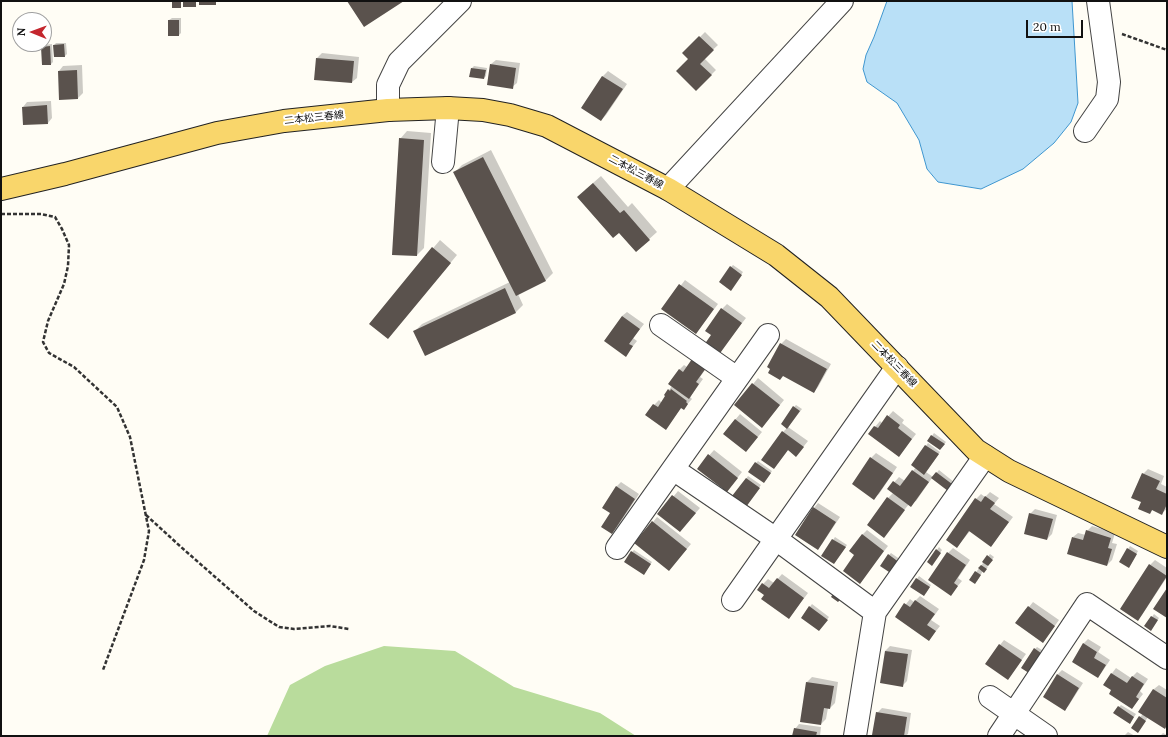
<!DOCTYPE html>
<meta charset="utf-8">
<style>
body{margin:0}
#map{position:relative;width:1168px;height:737px;overflow:hidden;background:#fffdf5;font-family:Lora,serif}
canvas{display:block}
.frame{position:absolute;inset:0;border:2px solid #111;pointer-events:none}
.north{position:absolute;left:12px;top:12px;width:40px;height:40px;box-sizing:border-box;background:#fff;border:1px solid #a0a0a0;border-radius:50%;rotate:271deg;font-size:11px;font-weight:700;line-height:16px;text-align:center;color:#111}
.north::after{content:'';display:block;margin:auto;width:14px;height:18px;background:#c4262e;clip-path:polygon(50% 0,100% 100%,50% 72%,0 100%)}
.scale{position:absolute;left:1026px;top:20px;width:57px;height:18px;box-sizing:border-box;border:2px solid #111;border-top:0;padding-left:5px;font-size:12px;line-height:14px;white-space:nowrap;color:#111;-webkit-text-stroke:3px #fff;paint-order:stroke}
</style>
<div id="map">
<canvas width="1168" height="737"></canvas>
<div class="frame"></div>
<div class="north">N</div>
<div class="scale">20 m</div>
</div>
<script>
const context = document.querySelector('canvas').getContext('2d');
context.lineJoin = 'round';
function fillPath(path, color) { context.fillStyle = color; context.fill(path, 'evenodd'); }
const toPath = rows => new Path2D(rows.map(r => 'M' + r).join(''));
function trace(path, color, width, dash) { context.strokeStyle = color; context.lineWidth = width; context.lineCap = dash ? 'butt' : 'round'; context.setLineDash(dash || []); context.stroke(path); }
function drawText(font, color, halo, rows, align = 'center') {
  context.font = font + ' Lora,"Noto Sans JP",serif'; context.lineWidth = 4; context.setLineDash([]); context.textBaseline = 'middle'; context.strokeStyle = halo; context.fillStyle = color; for (const [text, x, y, turn = 0] of rows) {
    context.save(); context.translate(x, y); context.rotate((+turn || 0) * Math.PI / 180); context.textAlign = isNaN(turn) ? turn : align; if (halo) context.strokeText(text, 0, 0); context.fillText(text, 0, 0); context.restore();
  }
}
fillPath(toPath([
 [384,646,455,651,514,687,600,713,636,736,267,736,290,685,325,666]
]), '#b9dc9c');
const water = toPath([
 [887,1,1072,1,1078,103,1071,122,1054,143,1023,169,981,189,938,182,927,169,919,140,897,103,867,82,863,69,866,55,874,37,887,1]
]);
fillPath(water, '#b9e0f7');
trace(water, '#3f96cf', 1);
fillPath(toPath([
 [172,18,181,18,181,33,179,35,169,20],
 [705,32,718,45,704,58,716,70,696,90,689,59,684,53],
 [56,43,66,43,67,54,65,56,54,45],
 [52,44,53,62,51,64,42,47,44,45],
 [322,53,359,57,357,78,352,82,317,58],
 [496,60,520,63,517,83,512,87,491,64],
 [82,65,83,93,78,98,60,99,59,71,63,66],
 [474,66,487,68,486,76,484,78,472,68],
 [608,71,627,84,606,115,601,120,582,107,603,76],
 [51,101,52,118,48,123,23,107,27,102],
 [407,131,431,133,424,248,417,255,400,139],
 [491,150,553,273,546,280,518,294,523,305,516,312,426,355,415,331,422,324,510,282,455,172,462,165],
 [601,176,628,207,632,203,657,232,636,251,585,190],
 [440,240,457,255,388,338,370,323],
 [733,265,743,272,733,287,731,267],
 [685,280,718,304,696,333,663,309],
 [727,304,746,318,718,354,712,335,722,309],
 [627,312,644,324,633,338,637,341,626,355,622,316],
 [786,339,831,364,818,387,814,392,768,367,781,344],
 [710,363,700,377,703,379,690,397,692,399,684,408,682,407,666,428,654,405,659,400,662,403,669,390,672,386,679,370,684,365,687,367],
 [758,378,784,400,762,427,736,405],
 [796,405,802,409,788,427,808,441,796,456,788,450,774,468,783,432,787,428,794,407],
 [893,411,904,420,902,423,916,434,899,456,869,434,880,421,882,423],
 [740,414,762,432,746,451,724,433],
 [934,433,946,442,942,447,929,440],
 [928,443,940,452,926,472,933,477,939,470,954,482,950,487,932,478,916,501,909,504,884,536,888,498,893,493,888,489,899,477,905,481,916,467,912,465],
 [714,450,742,472,731,486,698,468],
 [876,453,897,467,879,494,874,498,871,458],
 [758,461,772,471,766,480,756,463],
 [1148,469,1164,476,1161,484,1167,487,1167,509,1162,513,1153,509,1150,513,1142,502,1143,474],
 [748,476,761,485,748,503,734,496],
 [621,482,639,494,617,528,612,533,611,513,616,487],
 [678,491,700,508,680,531,659,514],
 [990,492,999,498,994,504,1013,517,991,546,970,531,957,547,976,499,981,494,985,497],
 [818,503,840,517,822,544,818,548,814,508],
 [1035,509,1057,515,1052,534,1047,539,1030,514],
 [657,517,691,544,669,570,653,522],
 [1092,526,1115,533,1112,543,1117,544,1112,560,1107,565,1073,537,1078,533,1086,535,1087,531],
 [867,530,888,546,860,582,855,555,862,535],
 [835,537,847,545,834,563,823,555],
 [1130,546,1138,551,1131,564,1128,549],
 [939,547,942,550,934,562,928,562],
 [953,548,970,560,958,578,962,581,950,595,948,553],
 [634,550,652,562,646,571,632,552],
 [891,553,901,560,894,571,889,555],
 [990,554,994,557,987,566,988,567,986,569,983,571,977,581,970,580],
 [1155,560,1167,568,1167,577,1142,615,1137,620,1150,565],
 [782,574,808,593,789,618,765,595,763,584,768,579,774,583],
 [919,576,931,585,926,593,912,586],
 [920,596,939,609,931,620,940,626,929,640,896,617,910,599,914,602],
 [1033,602,1059,620,1043,642,1029,607],
 [812,604,829,617,819,630,802,617],
 [1154,614,1159,618,1153,627,1146,626],
 [1088,639,1101,647,1098,652,1110,660,1102,672,1098,677,1083,644],
 [1004,640,1026,654,1008,679,1000,645],
 [890,646,912,650,907,681,902,686,885,651],
 [1037,647,1047,653,1034,672,1035,649],
 [1116,668,1131,678,1137,672,1148,679,1140,691,1143,694,1132,708,1112,689,1104,684],
 [1062,670,1083,683,1069,705,1064,710,1058,674],
 [812,677,838,682,835,703,830,708,828,708,826,719,821,724,807,682],
 [1159,685,1167,690,1167,725,1165,728,1148,717,1140,729,1140,717,1143,714,1140,711,1154,689],
 [1121,705,1136,714,1132,720,1119,707],
 [882,708,911,713,908,734,905,736,888,736,873,734,877,713],
 [799,724,821,727,820,736,793,736,795,729],
 [1128,732,1135,736,1124,736],
 [1163,733,1167,735,1167,736,1160,736]
]), '#0003');
fillPath(toPath([
 [172,1,181,1,181,8,172,8],
 [183,1,196,1,196,7,183,7],
 [199,1,216,1,216,5,199,5],
 [347,1,404,1,364,27],
 [168,20,179,20,179,36,168,36],
 [699,36,714,50,700,64,712,75,696,91,676,71,688,59,682,53],
 [64,44,65,57,54,57,53,45],
 [50,46,51,65,42,65,41,47],
 [316,58,354,61,352,83,314,80],
 [490,64,516,68,513,89,487,85],
 [471,68,486,70,484,79,469,77],
 [77,70,78,99,59,100,58,71],
 [602,76,623,89,601,121,581,108],
 [47,105,48,124,23,125,22,107],
 [399,138,424,140,417,256,392,255],
 [483,157,546,281,516,296,453,172],
 [593,183,620,213,624,210,650,240,636,252,619,233,613,238,577,197],
 [432,247,451,263,388,339,369,324],
 [730,266,742,275,731,291,719,282],
 [679,284,714,309,696,334,661,309],
 [505,288,516,313,425,356,413,331],
 [721,308,742,323,718,356,704,345,711,335,705,331],
 [622,316,640,329,629,344,633,346,626,357,604,341],
 [780,343,827,369,814,393,783,376,780,380,768,373,770,369,767,367],
 [692,359,706,368,696,382,699,384,689,399,668,384,679,369,683,372],
 [752,383,780,405,762,428,734,405],
 [668,389,670,391,671,389,687,401,686,402,688,404,684,410,681,408,666,430,645,415,653,404,658,407,665,396,664,395],
 [793,406,800,411,787,429,781,424],
 [887,415,900,425,898,428,912,439,899,457,868,434,874,426,878,428],
 [735,419,758,437,746,452,723,434],
 [782,431,804,447,796,457,788,450,774,469,761,460],
 [931,435,945,444,940,450,927,441],
 [925,445,939,454,924,475,911,465],
 [708,454,738,478,727,492,697,469],
 [870,457,893,473,874,500,852,484],
 [755,462,771,473,764,483,748,472],
 [912,470,929,482,911,507,887,489,893,481,900,486],
 [936,472,952,484,948,491,931,478],
 [1142,473,1160,481,1156,489,1167,494,1167,504,1162,515,1152,510,1150,514,1138,509,1141,502,1131,498],
 [746,478,760,488,746,507,732,496],
 [616,486,635,499,612,534,601,527,610,513,602,508],
 [672,495,696,513,680,532,657,514],
 [985,496,995,503,990,509,1009,522,991,547,969,531,957,548,946,540,975,498,981,502],
 [887,497,905,510,884,538,867,525],
 [813,507,836,522,818,550,795,535],
 [1029,513,1053,519,1047,540,1024,534],
 [652,521,687,549,669,571,634,543],
 [1086,530,1111,538,1108,548,1112,549,1107,566,1067,554,1072,537,1083,540],
 [862,534,884,551,860,584,843,571,854,555,849,551],
 [832,539,846,547,834,564,821,556],
 [1127,548,1137,554,1129,568,1119,562],
 [936,549,941,553,932,566,927,562],
 [631,551,651,564,644,575,624,562],
 [947,552,966,565,954,583,958,586,951,596,928,580],
 [888,554,900,563,892,574,880,566],
 [987,555,993,560,988,566,982,562],
 [1149,564,1167,576,1138,621,1120,609],
 [981,565,987,569,984,573,978,568],
 [975,571,981,575,975,584,969,580],
 [777,578,804,598,789,619,761,599,764,595,757,590,762,583,769,588],
 [916,578,930,587,924,596,910,587],
 [1167,588,1167,618,1153,609],
 [834,592,842,598,838,602,831,597],
 [915,600,935,614,927,625,936,631,929,641,895,617,904,603,910,607],
 [809,606,828,620,819,631,801,618],
 [1028,606,1055,626,1043,643,1015,623],
 [1151,616,1158,620,1151,631,1144,626],
 [1083,643,1097,652,1094,658,1106,665,1098,678,1072,662],
 [999,644,1022,660,1008,680,985,664],
 [1034,648,1045,656,1032,675,1021,668],
 [885,651,908,654,903,687,880,683],
 [1111,673,1127,683,1132,676,1144,684,1136,697,1139,699,1132,709,1109,694,1111,690,1103,685],
 [1057,674,1079,688,1065,711,1043,697],
 [806,682,834,686,830,709,824,708,821,725,800,722],
 [1153,689,1167,698,1167,725,1165,729,1138,712],
 [1118,706,1134,717,1130,724,1113,713],
 [876,712,907,717,904,736,872,735],
 [1139,716,1146,721,1138,733,1131,728],
 [794,728,817,732,816,736,792,736]
]), '#5a524d');
const minor = toPath([
 [388,110,388,85,399,62,460,1],
 [1085,131,1107,99,1109,82,1098,1],
 [443,162,448,108],
 [668,189,842,1],
 [661,325,737,378],
 [673,469,776,539,875,612],
 [617,548,768,335],
 [733,600,897,367],
 [990,697,1046,736],
 [855,736,875,612,985,456],
 [999,736,1087,604,1167,658]
]);
const major = toPath([
 [1,189,65,174,217,133,284,121,388,110,448,108,483,110,510,115,547,126,668,189,776,255,829,297,976,450,1009,471,1167,547]
]);
trace(minor, '#444', 24);
trace(major, '#222', 24);
trace(toPath([
 [1122,34,1167,50],
 [1,214,41,214,55,217,62,229,69,245,68,266,64,284,48,321,43,342,49,353,74,367,117,407,130,437,149,531,144,560,103,670],
 [146,515,181,547,254,611,279,627,294,629,330,626,349,629]
]), '#333', 2.5, [4, 2]);
trace(minor, '#fff', 22);
trace(major, '#f9d66b', 22);
drawText('10px', '#111', '#fff', [
 ["二本松三春線",314,118,-6],
 ["二本松三春線",636,172,28],
 ["二本松三春線",894,364,46]
]);
</script>
